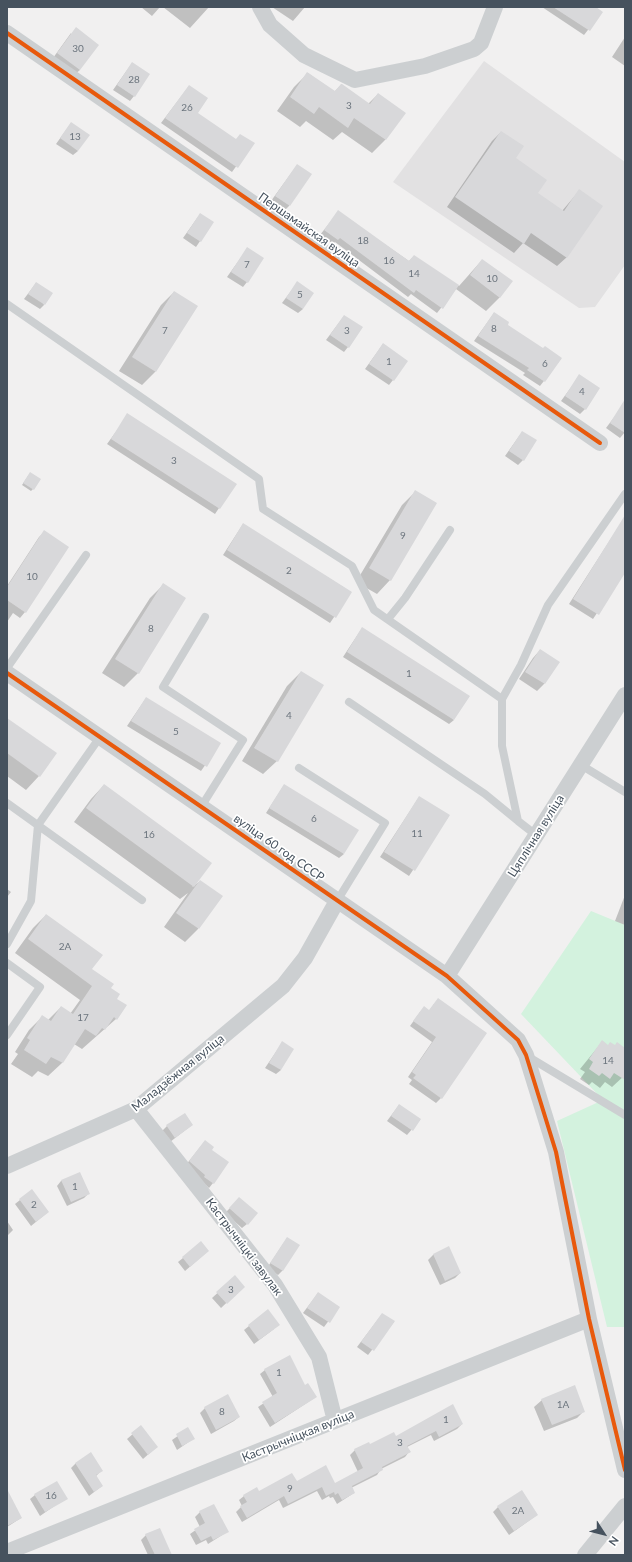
<!DOCTYPE html>
<meta charset="utf-8">
<style>
body{margin:0}
#map{position:relative;width:632px;height:1562px;overflow:hidden;background:#f1f0f0;font-family:Lato,sans-serif}
canvas{display:block}
.frame{position:absolute;inset:0;border:8px solid #46525e;pointer-events:none}
.north{position:absolute;left:584px;top:1514px;width:40px;height:40px;-webkit-text-stroke:3px #fff;paint-order:stroke;rotate:126deg;font-size:11px;font-weight:700;line-height:16px;text-align:center;color:#46525e}
.north::after{content:'';display:block;margin:auto;width:14px;height:18px;background:#46525e;clip-path:polygon(50% 0,100% 100%,50% 72%,0 100%)}
</style>
<div id="map">
<canvas width="632" height="1562"></canvas>
<div class="frame"></div>
<div class="north">N</div>
</div>
<script>
const context = document.querySelector('canvas').getContext('2d');
context.lineJoin = 'round';
function fillPath(path, color) { context.fillStyle = color; context.fill(path, 'evenodd'); }
const toPath = rows => new Path2D(rows.map(r => 'M' + r).join(''));
function trace(path, color, width, dash) { context.strokeStyle = color; context.lineWidth = width; context.lineCap = dash ? 'butt' : 'round'; context.setLineDash(dash || []); context.stroke(path); }
function drawText(font, color, halo, rows, align = 'center') {
  context.font = font + ' Lato,sans-serif'; context.lineWidth = 3.5; context.setLineDash([]); context.textBaseline = 'middle'; context.strokeStyle = halo; context.fillStyle = color; for (const [text, x, y, turn = 0] of rows) {
    context.save(); context.translate(x, y); context.rotate((+turn || 0) * Math.PI / 180); context.textAlign = isNaN(turn) ? turn : align; if (halo) context.strokeText(text, 0, 0); context.fillText(text, 0, 0); context.restore();
  }
}
fillPath(toPath([
 [484,61,625,162,625,265,595,307,579,308,393,182]
]), '#e2e1e2');
fillPath(toPath([
 [591,911,625,925,625,1327,607,1327,557,1121,603,1100,521,1014]
]), '#d3f2de');
fillPath(toPath([
 [141,7,160,7,152,16],
 [163,7,209,7,190,28],
 [272,7,305,7,293,21],
 [542,7,594,7,602,12,584,35],
 [71,33,80,70,75,74,53,58],
 [625,37,625,66,612,57],
 [132,63,134,96,130,101,113,90],
 [308,73,334,92,341,85,368,104,378,94,404,113,385,140,372,153,342,132,333,140,306,121,300,127,277,111,294,87],
 [189,86,196,113,235,140,253,143,232,172,161,123],
 [71,123,78,151,73,155,56,144],
 [501,132,514,158,537,194,562,211,579,191,567,257,557,266,523,243,514,253,447,207,492,141],
 [297,165,289,206,285,210,271,201],
 [338,212,409,261,414,256,459,286,482,260,500,297,486,311,456,289,437,313,411,294,408,297,335,242,333,244,320,235],
 [200,214,213,222,196,247,183,238],
 [247,249,247,282,243,287,227,277],
 [36,283,44,305,40,309,24,299],
 [297,283,303,309,298,313,282,303],
 [174,292,197,306,155,372,142,385,119,371,161,305],
 [494,313,507,325,542,349,561,359,540,386,523,375,525,373,474,341],
 [344,316,348,347,344,352,326,340],
 [383,344,393,380,389,385,365,369],
 [580,375,585,409,580,414,561,401],
 [621,408,625,411,625,432,620,438,606,428],
 [128,415,235,484,215,514,107,444],
 [522,432,523,460,518,465,505,456],
 [28,476,33,489,31,491,22,485],
 [415,492,390,580,377,594,356,582,402,505],
 [243,524,351,592,330,623,223,555],
 [619,526,625,529,625,571,593,619,569,604],
 [44,532,25,612,20,618,13,613,7,622,7,586,39,537],
 [163,585,185,598,138,673,124,687,102,673,150,598],
 [362,628,454,720,449,724,343,657],
 [540,650,558,662,544,684,537,691,519,679,533,658],
 [301,672,277,761,263,774,242,761,287,686],
 [146,698,220,744,201,771,127,726],
 [7,719,39,776,26,790,7,776],
 [104,785,210,863,192,887,200,881,198,929,185,942,164,927,188,893,180,899,74,822,91,799],
 [284,785,344,854,339,858,266,813],
 [419,797,449,816,409,876,380,857],
 [7,889,11,892,7,897],
 [625,895,625,925,615,921],
 [46,915,91,969,110,988,116,999,116,1019,82,1049,74,1044,62,1063,48,1076,38,1071,32,1077,11,1064,18,1054,15,1052,29,1030,42,1017,48,1020,61,1007,70,1014,80,1000,15,953,33,928],
 [434,1004,441,1098,436,1103,409,1084,412,1080,408,1077,432,1042,410,1026,420,1012,429,1011],
 [602,1042,608,1046,625,1050,625,1075,612,1087,605,1082,600,1088,592,1082,589,1085,580,1079,585,1072,580,1069],
 [282,1043,281,1070,276,1074,265,1068],
 [399,1105,420,1120,407,1135,387,1121],
 [192,1125,170,1142,162,1131,167,1126],
 [205,1141,211,1150,213,1183,209,1188,185,1166],
 [79,1173,89,1193,84,1198,67,1206,57,1186,61,1181],
 [20,1200,48,1212,31,1226,15,1204],
 [235,1203,247,1224,242,1228,225,1213],
 [7,1221,13,1230,7,1236],
 [287,1238,283,1270,278,1275,267,1268],
 [449,1248,460,1273,455,1278,440,1285,428,1260,433,1255],
 [208,1251,185,1271,178,1262,183,1258],
 [235,1277,239,1291,221,1308,212,1298],
 [318,1293,339,1307,324,1327,303,1313],
 [382,1314,394,1322,368,1355,357,1347],
 [249,1326,274,1329,254,1344,244,1330],
 [265,1370,305,1386,316,1397,270,1427,258,1407,273,1397,260,1374],
 [227,1396,239,1417,234,1421,211,1434,200,1413,205,1408],
 [542,1400,584,1411,577,1418,544,1431,534,1407],
 [462,1424,457,1429,434,1441,431,1435,407,1447,409,1452,405,1457,381,1469,377,1475,351,1488,354,1493,337,1504,333,1497,330,1498,329,1496,322,1500,317,1491,283,1508,279,1500,242,1522,236,1512,242,1506,239,1500,244,1496,296,1483,335,1484,358,1472,350,1455,355,1450,395,1437],
 [141,1427,152,1451,143,1459,127,1439],
 [188,1429,193,1439,177,1450,172,1440],
 [76,1463,102,1470,96,1476,102,1486,89,1496,71,1468],
 [35,1495,66,1498,40,1516,30,1499],
 [7,1502,21,1518,7,1527],
 [498,1507,537,1515,509,1535,493,1512],
 [200,1512,227,1532,208,1544,206,1540,196,1545,190,1534,200,1527,195,1517],
 [146,1535,171,1555,148,1555,141,1540]
]), '#0003');
fillPath(toPath([
 [553,7,596,7,603,12,590,31],
 [76,27,99,45,80,70,57,53],
 [132,62,150,74,135,97,117,85],
 [307,72,335,91,341,84,342,84,370,104,378,93,406,113,386,140,354,118,348,128,319,107,314,114,290,97],
 [189,85,208,98,198,113,236,139,240,134,255,143,238,168,165,118],
 [71,122,90,135,78,151,60,138],
 [501,131,524,146,516,158,547,180,538,193,564,211,579,189,603,206,567,258,531,233,524,244,455,197],
 [297,164,312,174,290,206,275,196],
 [338,210,409,261,414,255,459,285,443,309,416,290,414,293,340,238,338,240,324,230],
 [200,213,214,222,201,242,187,233],
 [247,247,264,258,248,283,231,272],
 [482,259,513,281,500,298,470,275],
 [297,281,314,293,303,309,286,298],
 [36,282,53,293,45,305,28,294],
 [174,291,198,306,156,372,132,357],
 [494,312,509,322,508,325,543,348,545,346,562,358,545,382,527,370,529,368,478,336],
 [344,315,363,327,349,348,330,335],
 [383,343,408,361,394,381,369,364],
 [579,374,600,388,586,410,565,396],
 [625,399,625,433,610,423],
 [127,413,237,484,220,509,111,439],
 [522,431,537,440,524,461,509,451],
 [30,472,41,479,34,490,23,483],
 [415,490,437,503,391,581,369,568],
 [625,515,625,573,599,615,573,599],
 [243,523,352,592,336,618,227,550],
 [44,530,69,547,26,613,7,600,7,587],
 [163,583,186,598,139,674,115,659],
 [362,627,470,696,454,720,347,652],
 [540,649,560,662,545,684,525,672],
 [301,671,324,685,278,762,254,748],
 [146,697,221,743,207,767,131,721],
 [7,718,57,753,40,777,7,753],
 [104,784,212,863,194,887,86,808],
 [284,784,359,830,344,854,269,808],
 [419,796,450,815,415,871,384,852],
 [200,880,223,896,199,929,176,913],
 [46,914,103,955,92,969,114,984,111,988,120,994,117,999,127,1005,117,1020,114,1017,105,1030,102,1028,96,1036,85,1029,63,1063,51,1057,46,1064,24,1050,30,1040,27,1038,42,1015,51,1021,61,1006,73,1014,92,986,28,939],
 [438,998,487,1033,442,1099,413,1078,416,1075,412,1072,436,1037,413,1021,424,1006,429,1010],
 [602,1040,608,1045,610,1042,615,1045,617,1042,625,1048,625,1080,614,1073,610,1079,602,1073,599,1076,589,1069,593,1062,589,1059],
 [282,1041,294,1049,281,1070,269,1063],
 [399,1104,421,1119,413,1131,391,1116],
 [185,1113,193,1125,175,1138,166,1125],
 [205,1140,214,1147,212,1150,229,1162,214,1184,204,1177,205,1175,189,1161],
 [80,1172,90,1194,71,1202,61,1180],
 [32,1189,49,1212,36,1222,19,1199],
 [239,1197,258,1213,248,1225,229,1208],
 [287,1237,300,1245,283,1271,270,1263],
 [201,1241,209,1251,190,1267,182,1257],
 [449,1246,461,1273,445,1281,433,1254],
 [235,1275,245,1287,227,1304,216,1292],
 [318,1292,340,1307,330,1323,307,1308],
 [268,1309,280,1325,259,1340,248,1325],
 [382,1313,395,1321,374,1351,361,1342],
 [290,1355,305,1385,308,1383,317,1397,275,1423,262,1402,277,1393,264,1369],
 [575,1385,585,1412,552,1425,541,1399],
 [228,1394,240,1417,216,1430,204,1407],
 [453,1404,463,1424,439,1437,436,1431,407,1446,411,1452,382,1467,383,1470,352,1486,355,1493,342,1500,338,1493,335,1495,334,1492,326,1496,322,1487,288,1504,284,1496,247,1518,240,1506,247,1502,243,1495,257,1487,259,1491,292,1473,297,1481,326,1465,335,1483,363,1468,354,1449,369,1442,370,1444,394,1432,396,1436],
 [141,1425,158,1447,148,1455,131,1433],
 [188,1427,195,1439,182,1446,176,1434],
 [91,1452,103,1471,96,1475,103,1486,94,1492,75,1463],
 [57,1481,68,1499,45,1512,34,1494],
 [7,1489,22,1518,7,1526],
 [522,1490,538,1515,514,1531,497,1506],
 [214,1504,229,1532,213,1540,211,1536,201,1541,194,1529,205,1523,199,1511],
 [160,1528,172,1555,155,1555,145,1534]
]), '#d8d8da');
trace(toPath([
 [7,304,259,479,263,509,352,566,374,610,502,699],
 [388,619,405,598,450,530],
 [7,668,86,555],
 [349,702,485,794,518,821],
 [581,765,625,792],
 [299,768,385,823,337,901],
 [7,803,142,900],
 [201,807,243,740,163,687,205,617],
 [536,835,518,821,502,746,502,699,521,665,548,605,625,494],
 [7,944,31,901,38,825,100,737],
 [7,963,40,987,7,1035],
 [527,1056,625,1115]
]), '#cccfd1', 8);
trace(toPath([
 [260,7,270,25,304,55,355,80,425,66,474,49,481,43,495,7],
 [7,33,600,443],
 [7,673,447,976,518,1040,526,1055,556,1152,589,1319,625,1470],
 [447,976,625,695],
 [136,1109,275,1285,319,1357,335,1421],
 [7,1166,136,1109,283,986,305,958,337,901],
 [7,1552,589,1319],
 [585,1555,625,1506]
]), '#cccfd1', 16);
trace(toPath([
 [7,33,600,443],
 [7,673,447,976,518,1040,526,1055,556,1152,589,1319,625,1470]
]), '#e8590c', 4);
drawText('10px', '#6c757e', null, [
 ["30",78,49],
 ["28",134,80],
 ["3",349,106],
 ["26",187,108],
 ["13",75,137],
 ["18",363,241],
 ["16",389,261],
 ["7",247,265],
 ["14",414,274],
 ["10",492,279],
 ["5",300,295],
 ["8",494,329],
 ["7",165,331],
 ["3",347,331],
 ["1",389,362],
 ["6",545,364],
 ["4",582,392],
 ["3",174,461],
 ["9",403,536],
 ["2",289,571],
 ["10",32,577],
 ["8",151,629],
 ["1",409,674],
 ["4",289,716],
 ["5",176,732],
 ["6",314,819],
 ["11",417,834],
 ["16",149,835],
 ["2А",65,947],
 ["17",83,1018],
 ["14",608,1061],
 ["1",75,1187],
 ["2",34,1205],
 ["3",231,1290],
 ["1",279,1373],
 ["1А",563,1405],
 ["8",222,1412],
 ["1",446,1420],
 ["3",400,1443],
 ["9",290,1489],
 ["16",51,1496],
 ["2А",518,1511]
]);
drawText('12px', '#46525e', '#fff', [
 ["Першамайская вуліца",309,230,35],
 ["Цяплічная вуліца",536,836,-58],
 ["вуліца 60 год СССР",279,848,35],
 ["Маладзёжная вуліца",178,1073,-39],
 ["Кастрычніцкі завулак",244,1247,53],
 ["Кастрычніцкая вуліца",298,1436,-22]
]);
</script>
